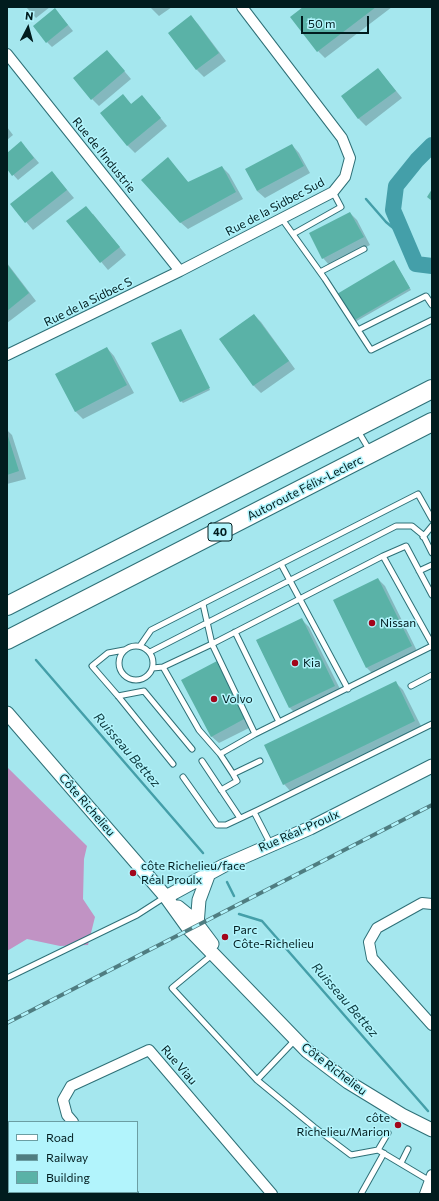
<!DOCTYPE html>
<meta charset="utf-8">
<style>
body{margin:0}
#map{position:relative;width:439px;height:1201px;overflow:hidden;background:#a5e7ee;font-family:Commissioner,sans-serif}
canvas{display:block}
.frame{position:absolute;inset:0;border:8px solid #011c1e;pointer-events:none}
.legend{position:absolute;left:8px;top:1121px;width:130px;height:72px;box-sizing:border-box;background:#b2f4fc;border:1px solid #6b9ea3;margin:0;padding:5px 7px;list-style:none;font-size:12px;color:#011c1e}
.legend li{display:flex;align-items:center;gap:8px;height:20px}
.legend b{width:20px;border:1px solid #6b9ea3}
.north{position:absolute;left:8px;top:8px;width:40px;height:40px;-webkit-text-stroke:3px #b2f4fc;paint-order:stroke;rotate:6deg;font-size:11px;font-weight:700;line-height:16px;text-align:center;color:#011c1e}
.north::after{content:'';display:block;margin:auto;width:14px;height:18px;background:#011c1e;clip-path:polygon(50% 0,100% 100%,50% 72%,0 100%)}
.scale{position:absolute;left:301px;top:16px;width:68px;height:18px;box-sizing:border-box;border:2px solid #011c1e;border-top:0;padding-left:5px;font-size:12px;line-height:14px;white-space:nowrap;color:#011c1e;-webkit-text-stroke:3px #b2f4fc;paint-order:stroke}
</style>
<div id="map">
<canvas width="439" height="1201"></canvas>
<div class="frame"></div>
<ul class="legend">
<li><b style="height:5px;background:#fff"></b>Road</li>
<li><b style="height:5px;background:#4f7d81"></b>Railway</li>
<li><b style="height:11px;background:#5ab2a7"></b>Building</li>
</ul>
<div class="north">N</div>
<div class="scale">50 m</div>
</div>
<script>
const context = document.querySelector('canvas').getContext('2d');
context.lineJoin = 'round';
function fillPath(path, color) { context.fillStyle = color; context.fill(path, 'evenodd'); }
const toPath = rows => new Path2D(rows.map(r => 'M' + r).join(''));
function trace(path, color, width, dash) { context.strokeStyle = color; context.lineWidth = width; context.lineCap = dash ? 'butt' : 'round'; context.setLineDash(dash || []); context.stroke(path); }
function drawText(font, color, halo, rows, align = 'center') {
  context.font = font + ' Commissioner,sans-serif'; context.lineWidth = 3; context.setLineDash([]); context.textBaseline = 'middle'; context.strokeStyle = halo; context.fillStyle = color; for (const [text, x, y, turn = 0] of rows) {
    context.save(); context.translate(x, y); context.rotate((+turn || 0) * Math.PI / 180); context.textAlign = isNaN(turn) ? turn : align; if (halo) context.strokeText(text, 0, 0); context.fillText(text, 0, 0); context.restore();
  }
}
fillPath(toPath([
 [7,767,87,846,84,859,83,899,95,917,88,945,60,946,27,939,7,951]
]), '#c193c4');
fillPath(toPath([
 [26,7,50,7,36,18],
 [150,7,172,7,159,16],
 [305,7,392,7,325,58,318,51],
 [60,15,73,31,52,47,47,42],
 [191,17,198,24,226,61,204,77,197,70,169,33],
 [114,59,131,79,99,106,92,99],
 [378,69,402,98,366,126,359,119,342,96],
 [123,95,132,105,149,104,167,126,135,153,127,145],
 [7,127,13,135,7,140],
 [292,145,299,153,310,173,265,198,257,191],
 [26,148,39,163,18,180,7,168,7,154],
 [168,159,189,183,222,167,229,174,243,199,188,229,180,222],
 [52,172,74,198,33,230,11,204],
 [350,213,357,220,370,245,330,266,323,258],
 [93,214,126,255,108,270,68,222],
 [7,263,36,301,7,323],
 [395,263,411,290,355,322,338,294],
 [254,315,261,322,295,369,261,393,254,386,220,339],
 [182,332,210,390,183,403,181,401],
 [107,348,114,356,134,393,83,419,76,412,57,375],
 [7,430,12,435,26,479,7,484],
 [378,579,385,586,418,653,374,675,367,668],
 [301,619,309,627,342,693,297,715,290,708,257,641],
 [216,662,224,670,253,726,219,743,211,736],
 [395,682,403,690,422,728,291,792,284,784]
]), '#0003');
trace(toPath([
 [366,199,386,222,404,237],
 [36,660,203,853],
 [227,882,234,896],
 [239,914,262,921,428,1111],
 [7,1128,9,1130],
 [61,1192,63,1194]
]), '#449fa9', 2.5);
trace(toPath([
 [432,145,417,160,396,186,393,210,416,264,432,266]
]), '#449fa9', 16);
fillPath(toPath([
 [303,7,376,7,317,52,290,17],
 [55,8,68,25,46,43,33,26],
 [191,15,219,53,196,70,168,33],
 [107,50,125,71,91,100,73,78],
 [378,68,396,91,358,119,341,96],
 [123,94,131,104,142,95,161,118,127,146,100,113],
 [21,141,34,158,12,176,7,169,7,153],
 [292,144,304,166,257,191,245,169],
 [168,157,188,182,222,166,236,192,180,223,141,180],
 [52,171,67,190,25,223,10,204],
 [432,189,432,201,427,197],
 [86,206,120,247,100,263,66,221],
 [350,212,364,237,322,259,309,233],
 [394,260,410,288,353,321,337,294],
 [7,264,29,293,7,311],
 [254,314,289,361,253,386,219,339],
 [181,329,210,388,180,402,151,343],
 [107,347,127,385,75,412,55,374],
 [7,433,19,471,7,475],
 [378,578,412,646,366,668,333,600],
 [302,618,335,686,289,708,256,640],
 [217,661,246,718,211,737,181,680],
 [396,681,415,721,283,785,264,745]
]), '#5ab2a7');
const service = toPath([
 [282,219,325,279,371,350,432,320],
 [293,234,341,207,333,192],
 [320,272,364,249],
 [358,330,426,296,432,305],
 [358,431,370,451],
 [423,537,432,526],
 [383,556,406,546,432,595],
 [281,564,348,689],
 [419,571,432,565],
 [203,604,212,644,383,556,432,644],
 [235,632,279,722],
 '119 663a17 17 0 1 1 34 0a17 17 0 1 1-34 0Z',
 [140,646,151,630,418,494,432,519],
 [124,650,108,653,92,666,118,696,173,764],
 [150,652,396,526,412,526,423,535,432,553],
 [163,667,212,644,255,734,220,754],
 [153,668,163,667,199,730,220,754,233,774,260,761],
 [411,686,432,675],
 [118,696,144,691,192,749],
 [255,734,432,646],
 [202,761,240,818],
 [183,777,217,825,226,825,258,810,432,724],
 [221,790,237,781,233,774],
 [254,812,271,845],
 [213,954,172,988,257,1080,295,1040],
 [7,978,137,915,165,897],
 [257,1080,314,1127,351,1155,378,1150,430,1181],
 [378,1150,388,1133],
 [401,1163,408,1149],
 [361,1194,384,1153]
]);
const minor = toPath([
 [7,54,180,271],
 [7,355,180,271,333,192,345,177,350,158,342,138,242,7],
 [432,904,422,903,377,928,369,942,372,958,432,1025],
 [73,1122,67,1115,63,1100,71,1086,149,1050,272,1194],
 [131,1192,133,1194],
 [425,1194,432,1175]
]);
const tertiary = toPath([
 [7,713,166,897,189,929,307,1051,348,1082,402,1115,432,1130],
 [166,897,223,866,310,828,432,766],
 [178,907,194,920,212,944],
 [197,925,199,900,209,873]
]);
const motorway = toPath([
 [7,606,432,389],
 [7,640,432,422]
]);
trace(service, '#2e7077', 7);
trace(minor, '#2e7077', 12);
trace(tertiary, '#2e7077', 15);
trace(motorway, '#2e7077', 20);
trace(service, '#fff', 5);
trace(minor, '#fff', 10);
trace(tertiary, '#fff', 13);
trace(motorway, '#fff', 18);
const rail = toPath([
 [7,1023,432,805]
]);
trace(rail, '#4f7d81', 4);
trace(rail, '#b2f4fc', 2.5, [8]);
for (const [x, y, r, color] of [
 [372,623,4,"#a2051a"],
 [295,663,4,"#a2051a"],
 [214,699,4,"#a2051a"],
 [133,873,4,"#a2051a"],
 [225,937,4,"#a2051a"],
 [398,1125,4,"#a2051a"]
]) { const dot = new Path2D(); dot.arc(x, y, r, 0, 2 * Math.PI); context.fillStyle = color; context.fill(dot); trace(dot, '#b2f4fc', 1.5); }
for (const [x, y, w] of [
 [220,532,24]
]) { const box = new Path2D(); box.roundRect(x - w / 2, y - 9, w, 18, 3); context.fillStyle = '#b2f4fc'; context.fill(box); trace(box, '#011c1e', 1); }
drawText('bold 11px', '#011c1e', null, [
 ["40",220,532]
]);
drawText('12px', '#011c1e', '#b2f4fc', [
 ["Rue de l'Industrie",104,155,51],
 ["Rue de la Sidbec Sud",275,207,-28],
 ["Rue de la Sidbec S",88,302,-26],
 ["Autoroute Félix-Leclerc",305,488,-27],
 ["Côte Richelieu",87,805,49],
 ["Rue Réal-Proulx",299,831,-24],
 ["Rue Viau",179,1065,49],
 ["Côte Richelieu",334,1069,37]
]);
drawText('12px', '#011c1e', '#b2f4fc', [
 ["Nissan",380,623],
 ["Kia",303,663],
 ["Volvo",222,699],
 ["côte Richelieu/face",141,866],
 ["Réal Proulx",141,880],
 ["Parc",233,930],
 ["Côte-Richelieu",233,944],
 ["côte",390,1118,"right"],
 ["Richelieu/Marion",390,1132,"right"]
], 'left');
drawText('italic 13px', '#0e3a3e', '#b2f4fc', [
 ["Ruisseau Bettez",127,750,49],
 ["Ruisseau Bettez",345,1000,49]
]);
</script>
